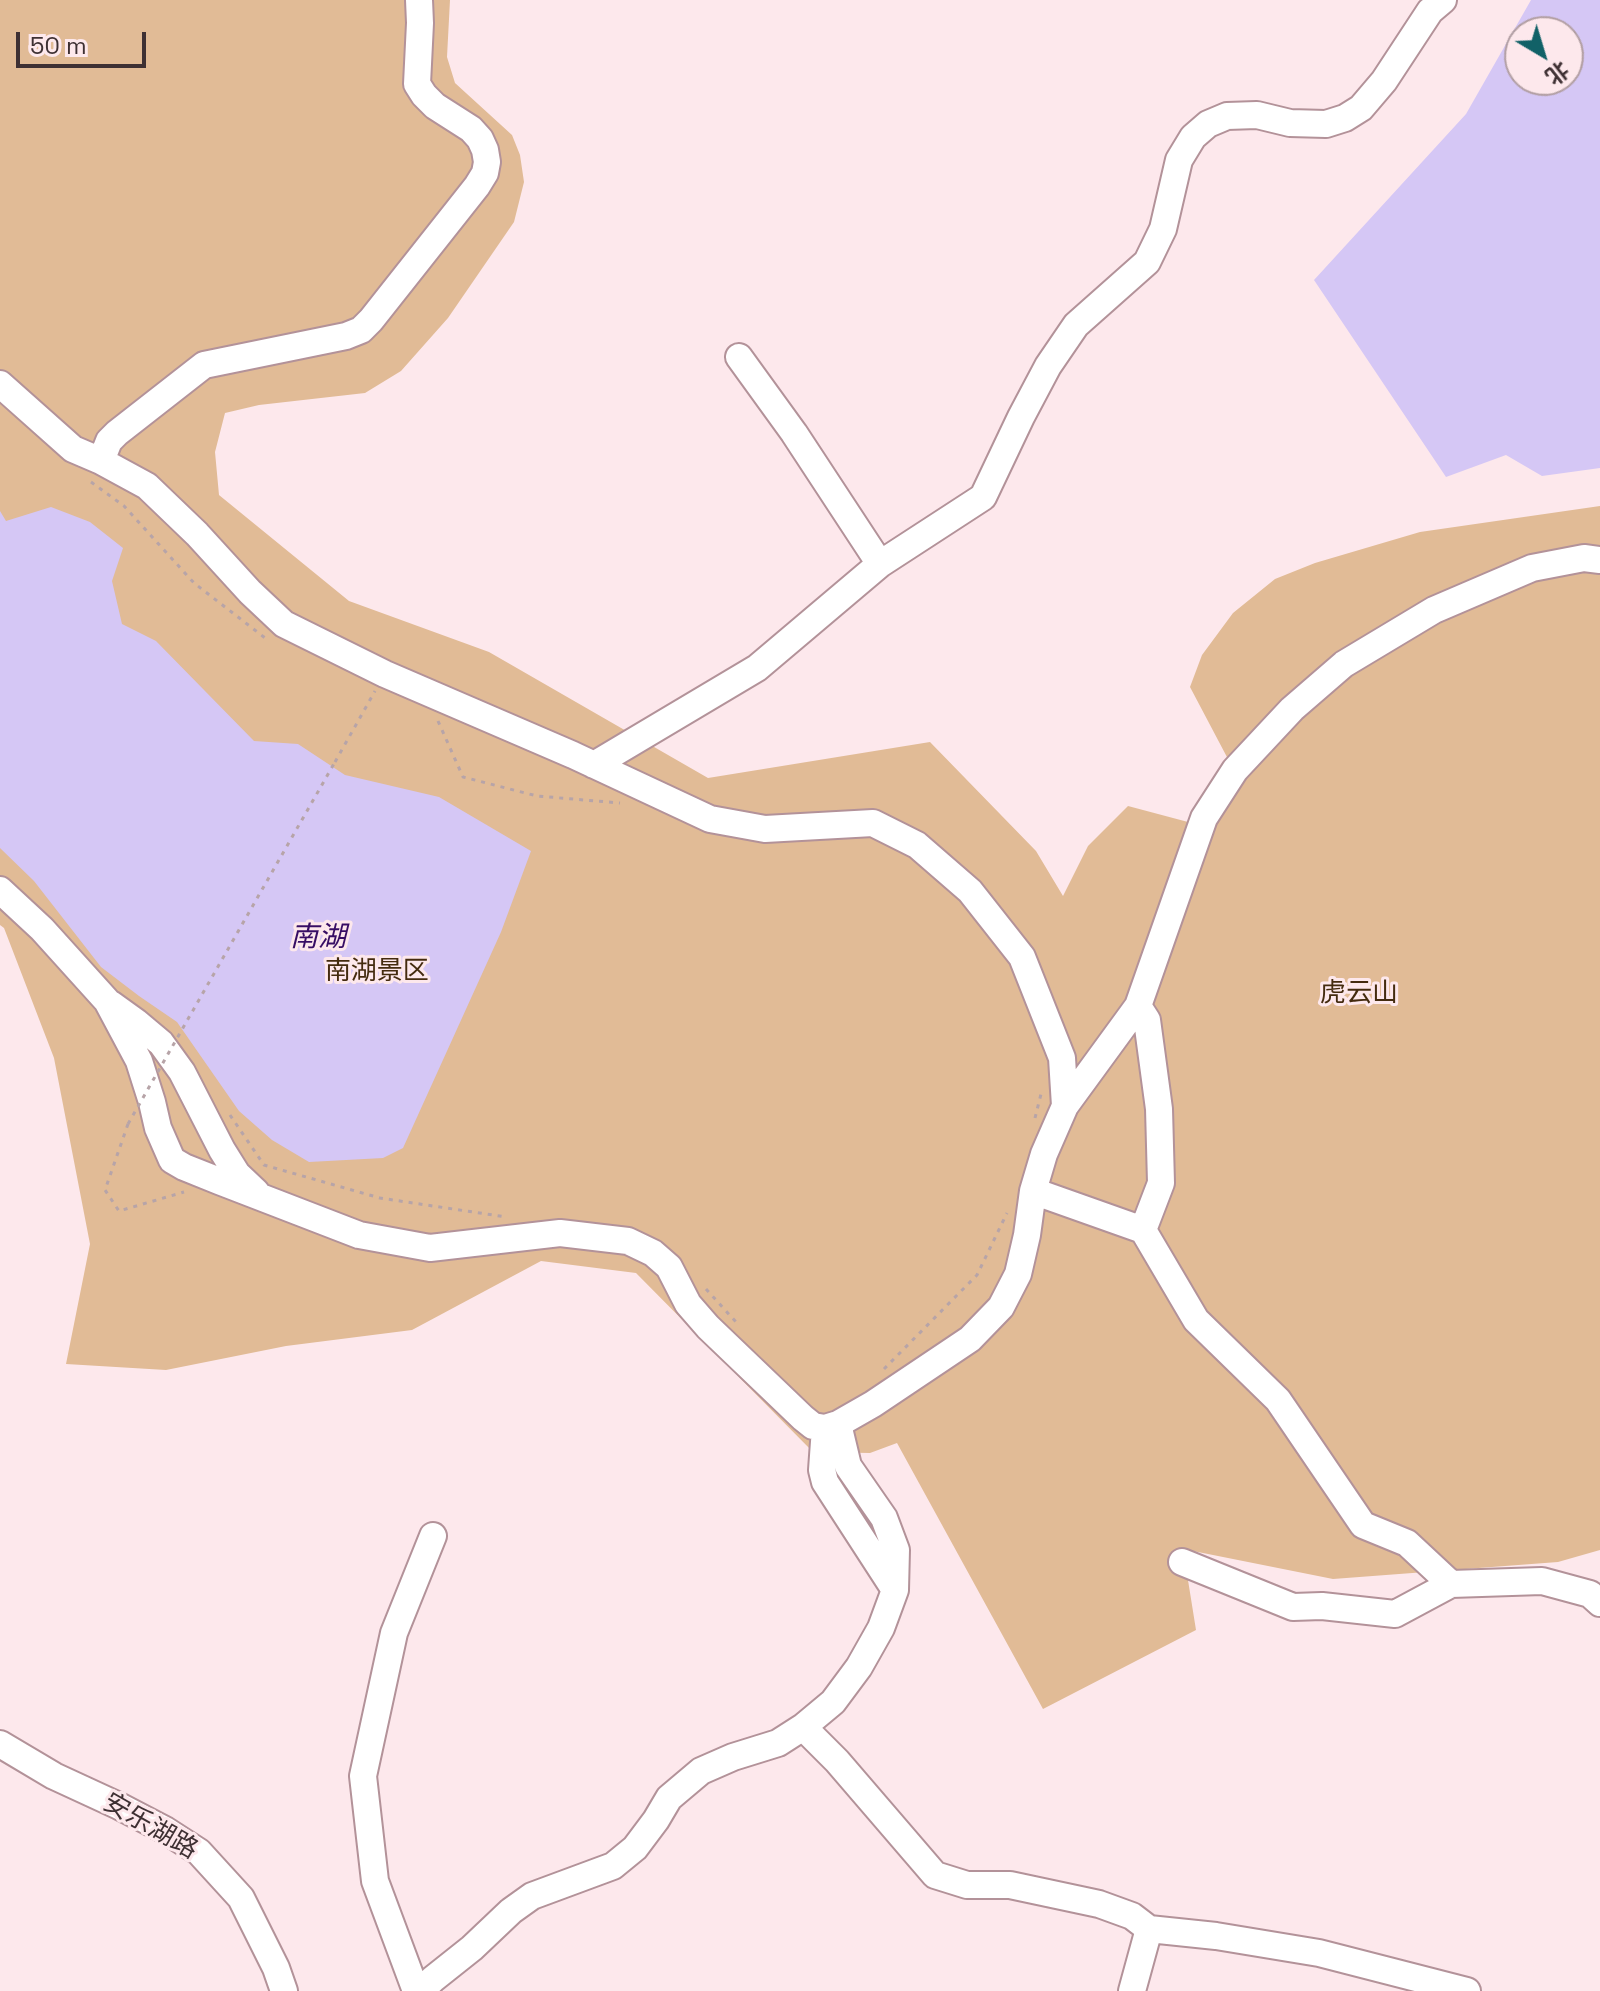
<!DOCTYPE html>
<meta charset="utf-8">
<style>
body{margin:0}
#map{position:relative;width:1600px;height:1991px;overflow:hidden;background:#fde8ec;font-family:"Space Grotesk","Noto Sans SC",sans-serif}
canvas{display:block}
.north{position:absolute;left:1504px;top:16px;width:80px;height:80px;box-sizing:border-box;background:#fde8ec;border:2px solid #b19ea2;border-radius:50%;rotate:142deg;font-size:22px;font-weight:700;line-height:32px;text-align:center;color:#3e3033}
.north::after{content:'';display:block;margin:auto;width:28px;height:36px;background:#116167;clip-path:polygon(50% 0,100% 100%,50% 72%,0 100%)}
.scale{position:absolute;left:16px;top:32px;width:130px;height:36px;box-sizing:border-box;border:4px solid #3e3033;border-top:0;padding-left:10px;font-size:24px;line-height:28px;white-space:nowrap;color:#3e3033;-webkit-text-stroke:6px #fde8ec;paint-order:stroke}
</style>
<div id="map">
<canvas width="1600" height="1991"></canvas>
<div class="north">北</div>
<div class="scale">50 m</div>
</div>
<script>
const context = document.querySelector('canvas').getContext('2d');
context.lineJoin = 'round';
function fillPath(path, color) { context.fillStyle = color; context.fill(path, 'evenodd'); }
const toPath = rows => new Path2D(rows.map(r => 'M' + r).join(''));
function trace(path, color, width, dash) { context.strokeStyle = color; context.lineWidth = width; context.lineCap = dash ? 'butt' : 'round'; context.setLineDash(dash || []); context.stroke(path); }
function drawText(font, color, halo, rows, align = 'center') {
  context.font = font + ' "Space Grotesk","Noto Sans SC",sans-serif'; context.lineWidth = 6; context.setLineDash([]); context.textBaseline = 'middle'; context.strokeStyle = halo; context.fillStyle = color; for (const [text, x, y, turn = 0] of rows) {
    context.save(); context.translate(x, y); context.rotate((+turn || 0) * Math.PI / 180); context.textAlign = isNaN(turn) ? turn : align; if (halo) context.strokeText(text, 0, 0); context.fillText(text, 0, 0); context.restore();
  }
}
fillPath(toPath([
 [0,0,450,0,447,57,455,83,512,135,520,155,524,182,514,222,448,318,401,371,365,393,259,405,225,413,215,452,219,495,349,601,489,652,708,778,930,742,1036,851,1063,896,1088,846,1128,806,1188,822,1228,759,1190,687,1202,655,1233,613,1275,579,1315,563,1420,532,1600,506,1600,1550,1558,1562,1333,1579,1183,1549,1196,1630,1043,1709,897,1443,870,1453,813,1452,636,1273,541,1261,412,1330,286,1346,166,1370,66,1364,90,1244,54,1058,4,928,0,925]
]), '#e1bb96');
fillPath(toPath([
 [1531,0,1600,0,1600,468,1542,476,1506,455,1446,477,1314,280,1466,114],
 [1568,32,1568,80,1520,80,1520,32],
 [51,507,90,522,123,548,112,581,122,624,156,641,254,741,298,744,345,775,439,797,531,851,501,932,403,1148,383,1158,309,1162,272,1140,239,1111,177,1022,139,996,101,967,34,881,0,848,0,511,6,521]
]), '#d5c7f5');
const minor = toPath([
 [739,357,794,433,880,564],
 [0,384,73,449,101,461,147,486,197,534,250,592,284,624,385,674,573,755,710,819,765,829,873,823,917,845,970,891,1022,957,1062,1058,1065,1106,1044,1154,1033,1191,1027,1235,1018,1274,1001,1307,970,1339,873,1404,838,1424,825,1428,813,1426,803,1418,708,1327,688,1304,669,1267,653,1253,628,1241,560,1233,430,1248,359,1235,219,1181,184,1167,172,1160,158,1128,152,1102,139,1061,107,1001,42,929,0,890],
 [101,461,109,441,117,433,204,365,346,336,361,330,371,320,477,186,485,173,487,162,485,150,480,139,471,129,435,106,424,95,417,84,420,23,419,0],
 [594,765,757,668,880,564,983,497,1021,417,1048,366,1076,325,1147,262,1163,229,1179,160,1193,137,1208,124,1227,116,1257,115,1290,123,1326,124,1345,118,1361,108,1384,81,1430,11,1443,0],
 [111,1004,136,1022,161,1043,182,1072,222,1150,237,1174,256,1192],
 [1138,1006,1147,1020,1159,1109,1161,1183,1143,1230],
 [1065,1106,1138,1006,1204,818,1235,770,1292,709,1344,664,1434,610,1532,568,1584,558,1600,560],
 [1033,1191,1143,1230,1196,1320,1278,1400,1363,1525,1407,1543,1451,1584],
 [825,1428,822,1470,825,1482,895,1590],
 [1182,1562,1293,1607,1322,1606,1395,1614,1451,1584,1542,1581,1590,1594,1600,1603],
 [803,1727,837,1761,935,1875,967,1885,1010,1885,1099,1904,1132,1916,1149,1929,1216,1936,1319,1953,1467,1991],
 [0,1744,54,1776,119,1806,165,1830,199,1852,241,1898,276,1968,284,1991],
 [416,1991,375,1881,363,1776,394,1633,433,1536],
 [421,1991,433,1979,472,1948,511,1911,532,1896,613,1866,635,1848,656,1820,669,1798,701,1771,733,1757,778,1743,803,1727,833,1702,859,1667,881,1628,895,1590,896,1550,884,1518,848,1466,838,1424],
 [1132,1991,1149,1929]
]);
trace(minor, '#b39299', 30);
trace(toPath([
 [91,482,124,506,194,583,269,641],
 [438,721,463,777,537,796,620,803],
 [335,762,375,691],
 [230,1115,264,1165,380,1198,506,1217],
 [1035,1118,1041,1094],
 [128,1124,105,1190,119,1211,184,1192],
 [706,1289,736,1322],
 [884,1369,977,1275,1007,1213]
]), '#b7a4a8', 3, [4, 6]);
trace(minor, '#fff', 26);
trace(toPath([
 [128,1124,335,762]
]), '#b7a4a8', 3, [4, 6]);
drawText('26px', '#442b0f', '#fde8ec', [
 ["南湖景区",377,972],
 ["虎云山",1359,994]
]);
drawText('26px', '#3e3033', '#fde8ec', [
 ["安乐湖路",150,1827,30]
]);
drawText('italic 28px', '#370d64', '#fde8ec', [
 ["南湖",318,938]
]);
</script>
